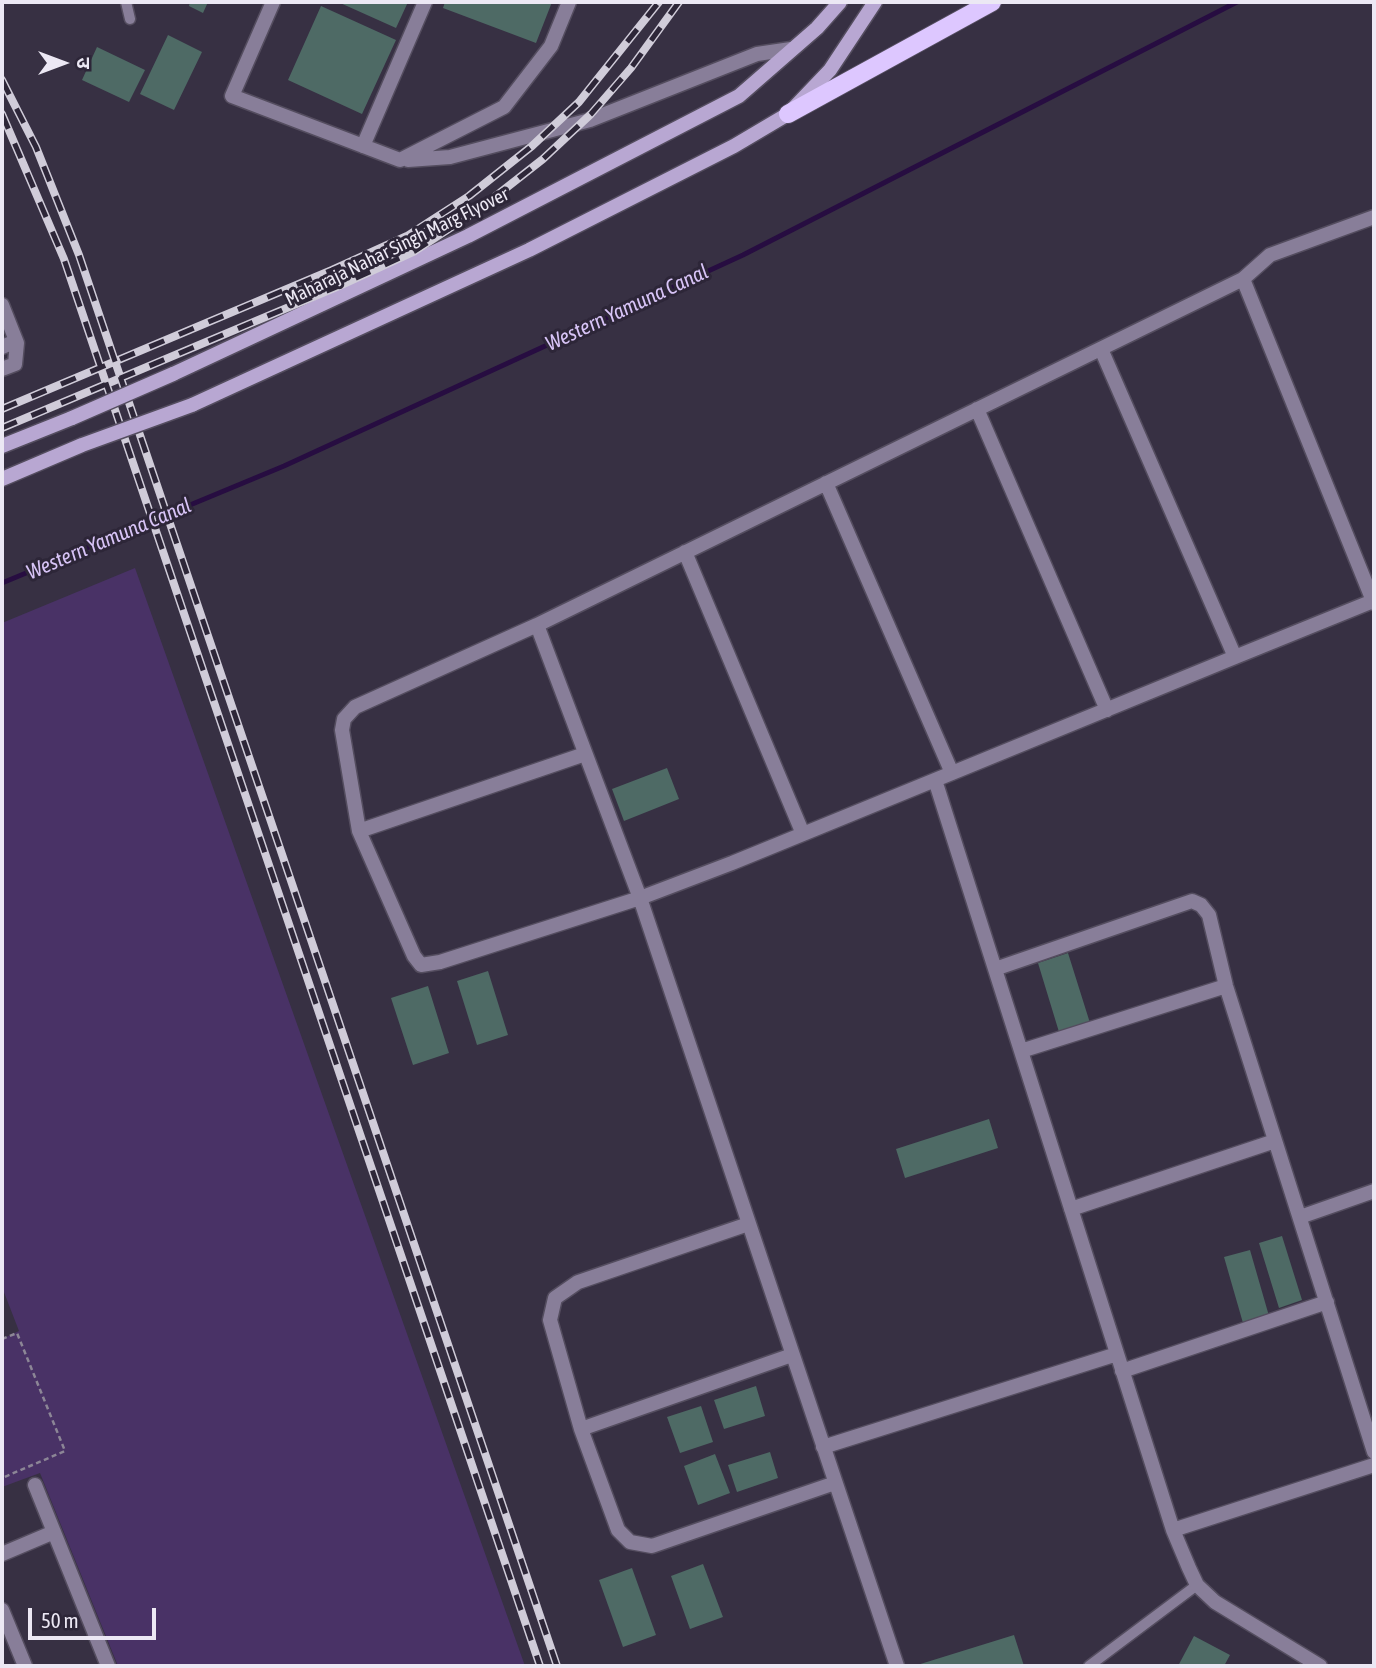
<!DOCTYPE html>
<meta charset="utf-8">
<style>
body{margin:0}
#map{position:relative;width:1376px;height:1668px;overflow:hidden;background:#373043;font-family:"Asap Condensed","Noto Sans Devanagari",sans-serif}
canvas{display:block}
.frame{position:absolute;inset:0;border:4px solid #ece8f4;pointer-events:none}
.north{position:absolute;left:28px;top:28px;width:70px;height:70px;-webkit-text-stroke:5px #2d2638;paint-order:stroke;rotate:90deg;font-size:19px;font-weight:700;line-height:28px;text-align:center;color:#ece8f4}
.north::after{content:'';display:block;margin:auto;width:24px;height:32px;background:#ece8f4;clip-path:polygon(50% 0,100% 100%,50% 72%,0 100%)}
.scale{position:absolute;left:28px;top:1608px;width:128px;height:32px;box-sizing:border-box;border:4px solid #ece8f4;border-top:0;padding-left:9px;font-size:21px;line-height:24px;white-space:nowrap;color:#ece8f4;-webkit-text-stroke:5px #2d2638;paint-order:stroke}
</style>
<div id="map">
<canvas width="1376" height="1668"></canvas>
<div class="frame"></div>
<div class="north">उ</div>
<div class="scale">50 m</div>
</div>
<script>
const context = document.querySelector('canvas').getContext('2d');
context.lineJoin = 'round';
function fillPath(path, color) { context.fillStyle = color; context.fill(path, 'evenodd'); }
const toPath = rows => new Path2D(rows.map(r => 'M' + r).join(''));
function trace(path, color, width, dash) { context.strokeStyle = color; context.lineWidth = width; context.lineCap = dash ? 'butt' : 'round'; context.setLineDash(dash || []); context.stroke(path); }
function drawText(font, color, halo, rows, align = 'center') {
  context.font = font + ' "Asap Condensed",sans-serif'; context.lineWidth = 6; context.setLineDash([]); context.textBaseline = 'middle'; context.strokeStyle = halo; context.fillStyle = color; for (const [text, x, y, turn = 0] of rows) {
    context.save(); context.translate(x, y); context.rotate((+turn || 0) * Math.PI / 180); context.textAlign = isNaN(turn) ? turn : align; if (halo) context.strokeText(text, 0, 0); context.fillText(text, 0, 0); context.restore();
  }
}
fillPath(toPath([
 [135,568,525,1666,118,1666,40,1473,2,1487,2,1339,19,1331,2,1287,2,623]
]), '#493266');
trace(toPath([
 [2,583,284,466,743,255,1237,2]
]), '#270d41', 5);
fillPath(toPath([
 [190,2,208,2,203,13,189,6],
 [338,2,408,2,396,28],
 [445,2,552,2,536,43,443,8],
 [321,6,396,40,362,114,288,80],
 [168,35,202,52,174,110,140,94],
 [97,47,145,70,129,102,82,80],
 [667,768,679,799,624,821,612,789],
 [1068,953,1090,1023,1059,1032,1038,963],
 [488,971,508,1035,477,1045,457,981],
 [428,986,449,1053,413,1065,391,998],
 [989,1119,998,1148,905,1178,896,1149],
 [1282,1236,1302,1300,1279,1308,1259,1243],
 [1250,1250,1269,1316,1243,1323,1224,1257],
 [756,1386,765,1416,724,1429,714,1400],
 [701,1406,713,1442,680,1453,667,1417],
 [770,1452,778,1478,737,1492,728,1465],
 [715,1454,730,1493,698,1505,684,1466],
 [703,1564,723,1617,690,1629,671,1576],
 [632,1568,656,1635,623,1647,599,1580],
 [1014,1635,1024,1666,914,1666],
 [1194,1636,1230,1655,1224,1666,1178,1666]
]), '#4e6a65');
const lane = toPath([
 [126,2,130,19],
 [1089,1666,1197,1585]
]);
const street = toPath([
 [273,2,232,96,400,160,504,107,551,46,569,2],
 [363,146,425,2],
 [408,160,450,157,590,120,757,54,791,49],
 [1243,279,1270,255,1374,217],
 [2,305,17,343,15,364,2,369],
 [2,347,16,341],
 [1101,349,1235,657],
 [977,409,1107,710],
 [826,483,952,773],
 [685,552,803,834],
 [1374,600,1373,601,1235,657,952,773,803,834,732,863,640,898,440,962,421,965,414,956,359,831,342,730,344,719,355,707,537,625,1243,279,1373,601,1374,603],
 [537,625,640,898,897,1666],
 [935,780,1173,1530,1189,1568,1197,1585,1215,1602,1320,1666],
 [359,831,585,754],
 [995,969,1192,901,1201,905,1209,915,1226,986,1374,1452],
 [1021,1051,1226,986],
 [1071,1209,1275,1141],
 [1300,1217,1374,1191],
 [748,1224,578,1282,555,1298,550,1320,581,1429,618,1530,630,1542,652,1546,835,1483],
 [1122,1371,1327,1302],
 [581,1429,792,1355],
 [823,1447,1117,1354],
 [35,1485,108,1666],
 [1173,1530,1374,1465],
 [2,1554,54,1532],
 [2,1610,25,1666]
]);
const secondary = toPath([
 [173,374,468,236,739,96,817,28,840,2],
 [192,405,529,250,734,146,788,114,830,70,875,2],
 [2,446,72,418],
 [2,479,82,445]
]);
const primary = toPath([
 [788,114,992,2]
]);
trace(lane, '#544d5f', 13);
trace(street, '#544d5f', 17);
trace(secondary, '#544d5f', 17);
trace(primary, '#544d5f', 20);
trace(toPath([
 [2,1339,17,1333,65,1451,2,1478]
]), '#8c8696', 2.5, [5, 3.5]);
trace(lane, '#887e99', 10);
trace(street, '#887e99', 14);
trace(secondary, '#b8a7d2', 14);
trace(primary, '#ddc7ff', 18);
const rail = toPath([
 [2,80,36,147,79,255,557,1666],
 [2,114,64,259,540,1666],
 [2,409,332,270,407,236,469,196,532,146,579,102,659,2],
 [2,428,339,286,415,251,478,210,543,159,591,114,631,68,679,2]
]);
trace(rail, '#d0ccd9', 8);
trace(rail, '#2d2638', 5, [16]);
const secondaryBridge = toPath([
 [72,418,173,374],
 [82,445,192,405]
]);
trace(secondaryBridge, '#544d5f', 17, []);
trace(secondaryBridge, '#b8a7d2', 14);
drawText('19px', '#ece8f4', '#2d2638', [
 ["Maharaja Nahar Singh Marg Flyover",397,247,-26]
]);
drawText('italic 21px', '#d8c4f7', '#2d2638', [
 ["Western Yamuna Canal",627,308,-25],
 ["Western Yamuna Canal",109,539,-23]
]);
</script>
